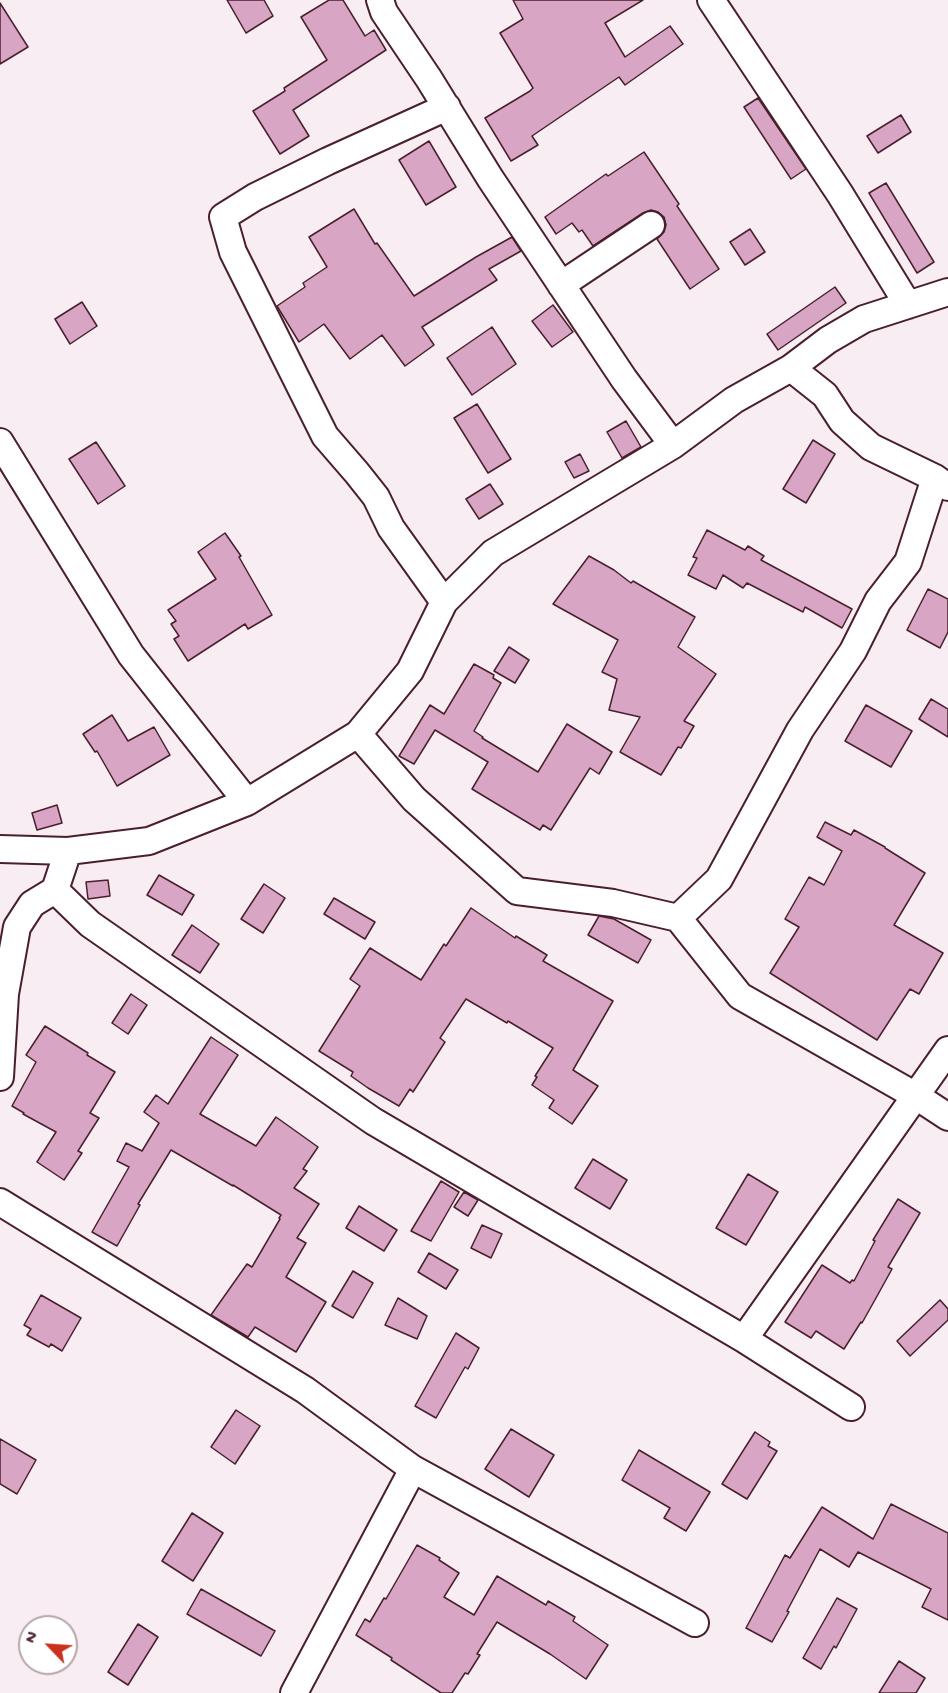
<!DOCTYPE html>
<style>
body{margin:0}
#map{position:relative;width:948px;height:1693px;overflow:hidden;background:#f7edf3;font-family:"Gochi Hand",sans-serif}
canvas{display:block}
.north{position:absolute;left:18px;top:1615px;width:60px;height:60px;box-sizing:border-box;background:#fff;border:2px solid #b7a5aa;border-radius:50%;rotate:295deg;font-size:16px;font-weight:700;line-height:24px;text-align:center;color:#4a1f2b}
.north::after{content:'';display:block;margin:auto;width:21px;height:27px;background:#c8321e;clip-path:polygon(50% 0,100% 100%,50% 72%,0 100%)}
</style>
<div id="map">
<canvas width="948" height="1693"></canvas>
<div class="north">N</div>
</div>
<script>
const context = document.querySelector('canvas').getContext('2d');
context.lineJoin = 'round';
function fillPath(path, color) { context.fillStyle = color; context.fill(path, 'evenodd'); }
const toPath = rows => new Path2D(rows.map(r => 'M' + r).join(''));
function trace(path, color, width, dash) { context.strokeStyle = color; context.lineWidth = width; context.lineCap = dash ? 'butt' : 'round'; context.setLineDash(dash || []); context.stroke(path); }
const building = toPath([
 [227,0,264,0,273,16,246,33,227,0],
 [329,0,343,0,365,36,374,30,386,50,293,110,309,136,280,154,253,111,285,91,284,88,327,60,301,17,329,0],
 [513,0,643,0,605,23,625,57,670,26,683,44,625,85,619,77,532,136,538,145,511,161,485,118,530,91,533,88,500,33,523,19,513,0],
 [0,3,28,47,0,64,0,3],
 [758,98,806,169,791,179,744,107,758,98],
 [901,115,911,132,878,153,867,136,901,115],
 [429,141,456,187,426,205,399,160,429,141],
 [644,152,679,204,677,206,719,269,690,289,657,239,664,232,666,225,664,217,658,212,651,210,643,213,593,246,582,230,579,232,572,223,556,234,545,217,606,174,608,176,644,152],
 [886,183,934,262,917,273,869,193,886,183],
 [354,209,375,244,377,243,414,296,476,257,512,237,521,251,489,269,497,280,422,327,434,345,405,366,382,335,350,359,324,324,299,342,277,306,305,287,303,283,327,267,309,237,354,209],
 [750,229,765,252,745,265,730,242,750,229],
 [835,287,846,303,778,350,767,334,835,287],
 [82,302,97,326,70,344,55,319,82,302],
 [553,305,573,332,552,347,532,321,553,305],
 [492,327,516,364,472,395,447,358,492,327],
 [477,404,511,459,488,473,454,418,477,404],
 [626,421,641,447,622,458,607,432,626,421],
 [813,440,835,454,806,503,783,489,813,440],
 [96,442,125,486,98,504,69,459,96,442],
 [580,454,589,471,574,478,565,462,580,454],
 [490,484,503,504,479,519,466,499,490,484],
 [707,530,745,550,748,546,764,556,761,560,852,609,842,628,805,607,803,612,747,583,743,588,723,575,716,589,688,575,697,558,693,557,707,530],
 [225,533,241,556,239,557,272,615,248,629,245,624,188,661,174,639,179,636,171,624,176,621,168,610,216,579,198,552,225,533],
 [589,556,614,570,631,583,633,581,695,617,678,647,716,674,684,721,694,726,681,748,678,747,661,775,620,752,640,717,609,710,617,679,602,672,618,640,553,604,589,556],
 [928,589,948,599,948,632,940,648,907,630,928,589],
 [509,647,529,660,515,683,494,671,509,647],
 [474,664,494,675,493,678,501,683,474,731,483,737,482,738,538,772,567,724,612,752,599,774,590,768,551,830,543,825,540,830,472,789,488,762,435,730,414,764,399,756,430,705,444,714,474,664],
 [931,699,948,709,948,737,919,719,931,699],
 [866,705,912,731,891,767,845,741,866,705],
 [112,715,128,741,154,727,170,755,117,786,97,751,95,752,83,734,112,715],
 [57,805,62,823,37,830,32,813,57,805],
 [825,822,851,835,854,830,885,847,885,848,925,873,894,925,943,953,919,994,910,989,877,1040,770,973,799,927,785,919,809,877,824,885,842,851,817,837,825,822],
 [159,875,194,895,182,915,147,895,159,875],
 [108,880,110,896,88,899,86,882,108,880],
 [264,884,285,898,263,933,241,919,264,884],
 [334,898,375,922,365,939,324,914,334,898],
 [471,908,515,938,516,936,547,955,543,961,613,1001,573,1070,598,1086,572,1124,549,1108,554,1100,532,1085,537,1077,535,1076,553,1048,508,1021,507,1023,466,999,440,1038,445,1042,413,1092,410,1089,399,1106,368,1088,351,1076,353,1072,319,1051,360,986,350,979,370,948,421,980,444,944,446,946,471,908],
 [599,916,614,919,651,940,638,963,588,935,599,916],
 [192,925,219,944,200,973,172,955,192,925],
 [131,994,147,1005,128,1034,112,1023,131,994],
 [45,1026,88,1053,87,1055,115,1072,90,1113,99,1118,78,1151,82,1153,64,1180,37,1162,56,1132,23,1114,24,1113,12,1106,36,1062,26,1055,45,1026],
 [211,1037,238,1055,200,1114,256,1146,276,1117,318,1147,303,1169,307,1171,294,1188,319,1204,297,1238,306,1243,286,1277,326,1302,296,1352,255,1327,248,1337,211,1315,247,1264,252,1267,280,1219,279,1218,281,1215,233,1185,233,1186,171,1150,138,1204,140,1205,117,1246,92,1232,129,1167,117,1161,126,1143,142,1151,159,1123,144,1112,156,1095,168,1104,211,1037],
 [593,1159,627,1180,610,1209,575,1188,593,1159],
 [748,1174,778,1192,746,1245,716,1228,748,1174],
 [441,1181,459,1192,431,1241,411,1231,441,1181],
 [464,1192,478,1200,468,1216,454,1207,464,1192],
 [898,1199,920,1213,888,1267,892,1269,876,1298,862,1323,861,1322,844,1349,816,1331,811,1338,785,1322,822,1265,850,1283,852,1280,854,1281,875,1241,873,1240,898,1199],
 [359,1206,397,1230,384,1251,346,1228,359,1206],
 [482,1225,502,1234,491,1258,471,1248,482,1225],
 [429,1253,458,1270,446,1289,418,1272,429,1253],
 [353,1271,373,1283,353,1318,332,1306,353,1271],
 [41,1295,81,1318,62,1351,51,1344,49,1347,27,1335,31,1329,24,1325,41,1295],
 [398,1298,427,1316,417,1339,385,1325,398,1298],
 [940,1300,948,1309,948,1320,910,1356,897,1341,940,1300],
 [456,1333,479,1348,468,1369,465,1367,436,1418,415,1406,456,1333],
 [236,1410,260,1426,235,1464,211,1447,236,1410],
 [511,1429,554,1455,529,1497,485,1469,511,1429],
 [755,1432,770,1442,768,1446,777,1451,747,1499,722,1484,755,1432],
 [0,1439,36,1460,17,1494,0,1484,0,1439],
 [639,1450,710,1492,686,1531,664,1518,670,1508,622,1480,639,1450],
 [891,1504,948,1533,948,1620,922,1607,931,1589,858,1552,849,1567,820,1549,787,1611,789,1612,772,1642,746,1628,785,1555,790,1558,822,1507,873,1539,891,1504],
 [192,1513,223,1533,193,1581,162,1561,192,1513],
 [417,1545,440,1558,439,1560,459,1573,444,1597,474,1615,497,1576,546,1605,548,1601,575,1617,573,1621,608,1645,586,1679,550,1654,497,1622,477,1654,480,1655,468,1674,465,1673,452,1693,441,1693,391,1660,392,1658,356,1635,365,1619,370,1622,384,1598,386,1599,417,1545],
 [201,1589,275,1631,261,1656,187,1614,201,1589],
 [837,1598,857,1609,836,1648,834,1646,821,1669,803,1658,837,1598],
 [138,1624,158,1637,128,1685,108,1672,138,1624],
 [899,1661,925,1678,916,1693,879,1693,899,1661]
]);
fillPath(building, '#d8a6c4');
trace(building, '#4a1f2b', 1.5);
const street = toPath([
 [380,0,384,12,429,79,490,178,624,379,673,445],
 [711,0,840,194,908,305],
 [561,285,651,225],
 [791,368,825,395,842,421,871,447,935,478,948,487],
 [0,442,131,655,247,802],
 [444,602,391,528,376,497,357,473,325,436,233,252,223,217,255,197,328,161,447,107],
 [358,734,414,799,517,891,613,903,678,918,740,996,916,1096,948,1117],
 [0,849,68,851,149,841,247,802,358,734,410,671,444,602,493,553,673,445,734,400,791,368,828,340,864,319,948,292],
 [55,890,90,924,373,1121,744,1339,851,1407],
 [678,918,719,879,800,730,853,651,878,601,908,562,935,478],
 [0,1077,5,994,17,927,32,904,55,890,68,851],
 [0,1202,305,1390,413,1469,695,1623],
 [744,1339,948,1050],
 [294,1693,413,1469]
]);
trace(street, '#4a1f2b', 30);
trace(street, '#fff', 26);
</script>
